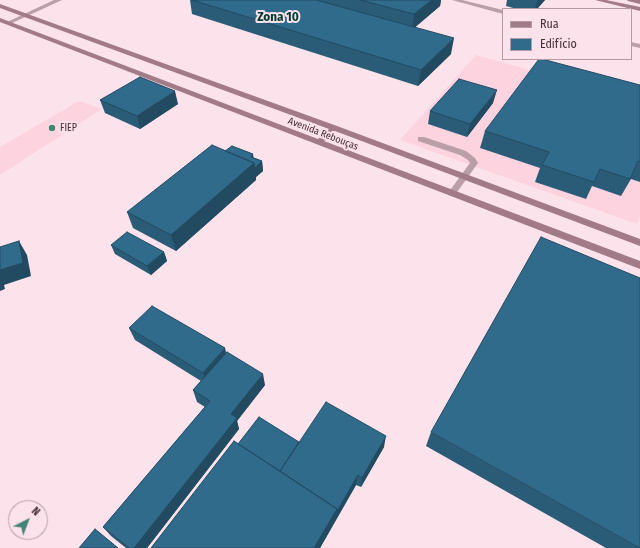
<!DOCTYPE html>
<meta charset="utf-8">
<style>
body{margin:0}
#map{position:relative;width:640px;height:548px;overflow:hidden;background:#fce2ea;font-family:"Fira Sans Condensed",sans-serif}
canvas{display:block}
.legend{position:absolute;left:502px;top:8px;width:130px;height:52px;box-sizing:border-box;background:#fce2ea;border:1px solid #b49aa3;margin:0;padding:5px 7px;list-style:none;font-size:12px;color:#472f38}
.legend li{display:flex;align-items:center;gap:8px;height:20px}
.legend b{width:20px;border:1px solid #b49aa3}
.north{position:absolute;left:8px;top:500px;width:40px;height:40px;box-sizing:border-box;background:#fce2ea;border:1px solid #b49aa3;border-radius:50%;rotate:42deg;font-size:11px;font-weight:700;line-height:16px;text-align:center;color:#472f38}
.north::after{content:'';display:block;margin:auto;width:14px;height:18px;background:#448576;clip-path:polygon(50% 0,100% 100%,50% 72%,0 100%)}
</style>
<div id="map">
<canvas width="640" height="548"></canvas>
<ul class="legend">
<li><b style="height:5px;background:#a17b88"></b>Rua</li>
<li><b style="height:11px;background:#316b8c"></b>Edifício</li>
</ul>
<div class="north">N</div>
</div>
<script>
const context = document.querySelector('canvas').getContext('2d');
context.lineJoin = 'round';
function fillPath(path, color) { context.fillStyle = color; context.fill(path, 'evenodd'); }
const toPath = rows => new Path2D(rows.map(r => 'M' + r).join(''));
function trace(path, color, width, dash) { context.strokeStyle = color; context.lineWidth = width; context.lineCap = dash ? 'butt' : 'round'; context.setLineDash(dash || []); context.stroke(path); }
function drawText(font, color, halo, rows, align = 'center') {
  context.font = font + ' "Fira Sans Condensed",sans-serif'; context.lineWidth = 4; context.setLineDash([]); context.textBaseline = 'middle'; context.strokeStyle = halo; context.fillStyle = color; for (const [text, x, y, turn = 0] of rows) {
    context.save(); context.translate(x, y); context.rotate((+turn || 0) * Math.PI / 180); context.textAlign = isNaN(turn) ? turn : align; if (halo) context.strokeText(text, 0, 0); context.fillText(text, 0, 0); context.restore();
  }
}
fillPath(toPath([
 [476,55,640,101,640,216,637,224,400,140],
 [79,101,102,109,0,175,0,147]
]), '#fdd3e0');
fillPath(toPath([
 [54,0,62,0,10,24,5,23,54,0],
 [452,0,462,0,503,10,503,14,452,0],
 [631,42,640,44,640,48,631,46,631,42],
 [418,137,424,137,466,151,475,158,478,163,455,195,452,196,448,193,470,163,468,160,460,155,418,141,418,137]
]), '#ba9fa8');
fillPath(toPath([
 [595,0,606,0,640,7,640,11,595,0],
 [627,0,640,0,640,4,628,1,627,0],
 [0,4,337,126,640,239,640,246,335,131,324,141,640,261,640,269,0,22,0,18,318,139,329,129,0,8,0,4]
]), '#a17b88');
fillPath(toPath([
 [190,0,441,0,440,6,415,27,451,54,418,86,192,14],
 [507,0,545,0,537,9,517,9,506,6],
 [640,85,640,182,631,179,621,196,592,186,586,199,535,182,540,168,480,148,485,131],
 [100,100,178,104,140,129,105,113],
 [493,103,467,137,428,124,430,111],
 [225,151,254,158,262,161,263,171,256,177,256,180,176,251,133,228,127,212],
 [111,245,164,252,167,261,151,275,115,254],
 [129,328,225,348,226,354,265,385,237,421,239,429,147,548,126,548,111,536,103,527,205,407,197,402,193,390,201,381,135,340],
 [431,432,640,548,606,548,426,446],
 [299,442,384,447,361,487,356,485,320,548,151,548,238,444]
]), '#2a5c78');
fillPath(toPath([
 [432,0,441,0,440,6,412,30,414,14],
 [538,0,545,0,537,9,535,9,537,1],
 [454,38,451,54,418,86,421,70],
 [497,90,493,103,467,137,470,124],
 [175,91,178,104,140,129,137,116],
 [253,154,255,168,262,161,263,171,256,177,256,180,176,251,171,235],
 [19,241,27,255,31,276,4,285,5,289,0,291,0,270],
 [164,252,167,261,151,275,147,266],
 [225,348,227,361,207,384,203,373],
 [263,374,265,385,237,421,239,429,147,548,134,548,231,414],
 [386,436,384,447,361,487,362,478],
 [358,475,356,485,336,520,337,511],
 [337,509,336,520,320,548,314,548]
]), '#224b62');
const building = toPath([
 [192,0,316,0,454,38,421,70,192,0],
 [360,0,432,0,414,14,360,0],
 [539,59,542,59,640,85,640,162,638,161,630,179,600,169,594,182,542,165,549,152,485,131,539,59],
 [140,77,175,91,137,116,100,100,140,77],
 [459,79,497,90,470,124,430,111,459,79],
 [212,145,254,163,171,235,127,212,212,145],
 [232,146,253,154,251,157,262,161,255,168,254,163,225,151,232,146],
 [127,232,164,252,147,266,111,245,127,232],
 [541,237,640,278,640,548,431,432,541,237],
 [19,241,23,263,0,270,0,247,19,241],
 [152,306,225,348,203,373,129,328,152,306],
 [227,352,263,374,231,414,237,418,134,548,129,548,103,527,210,401,193,390,227,352],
 [326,402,386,436,362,478,358,475,337,511,337,509,280,471,326,402],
 [259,417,299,442,280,471,238,444,259,417],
 [234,441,337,509,314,548,151,548,234,441],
 [95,529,118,548,79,548,95,529]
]);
fillPath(building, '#316b8c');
trace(building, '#224b62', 1);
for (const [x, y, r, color] of [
 [52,128,4,"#448576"]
]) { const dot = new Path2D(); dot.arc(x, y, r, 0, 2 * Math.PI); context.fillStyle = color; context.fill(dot); trace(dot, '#fce2ea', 1.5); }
drawText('10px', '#472f38', '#fce2ea', [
 ["FIEP",60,128]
], 'left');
drawText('10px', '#472f38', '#fce2ea', [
 ["Avenida Rebouças",323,134,21]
]);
drawText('bold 13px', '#003c32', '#fce2ea', [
 ["Zona 10",278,17]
]);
</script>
